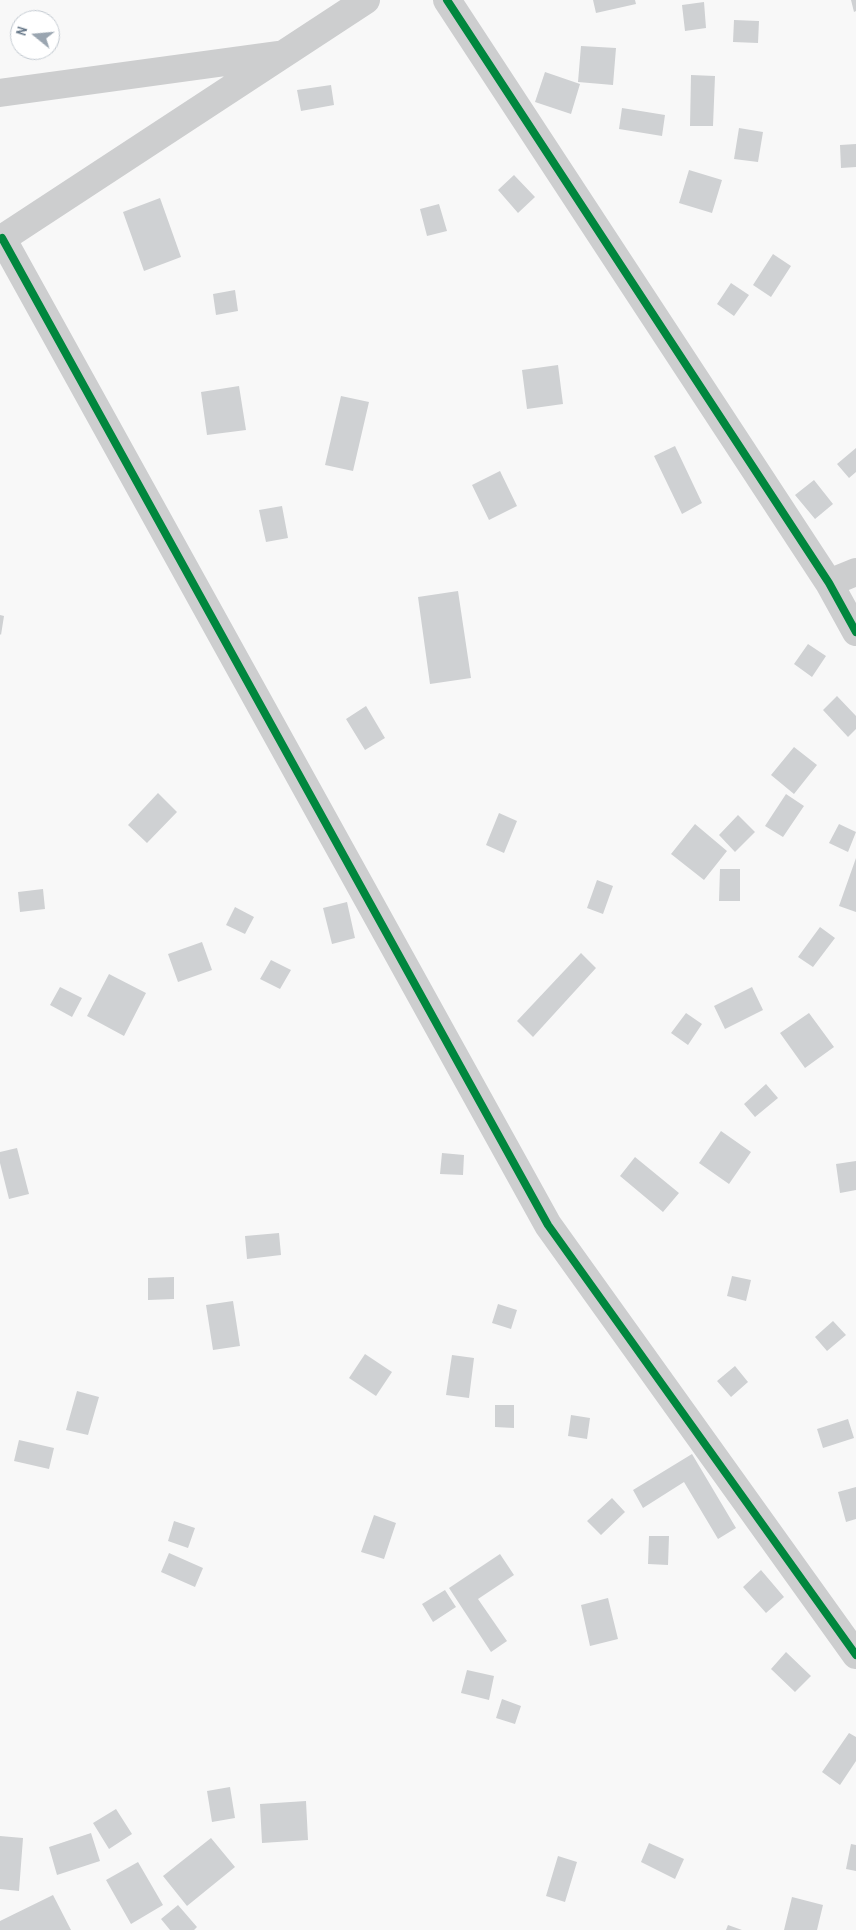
<!DOCTYPE html>
<style>
body{margin:0}
#map{position:relative;width:856px;height:1930px;overflow:hidden;background:#f8f8f8;font-family:"Archivo Narrow",sans-serif}
canvas{display:block}
.north{position:absolute;left:10px;top:10px;width:50px;height:50px;box-sizing:border-box;background:#fff;border:1px solid #c2c9d0;border-radius:50%;rotate:287deg;font-size:14px;font-weight:700;line-height:20px;text-align:center;color:#677889}
.north::after{content:'';display:block;margin:auto;width:18px;height:22px;background:#9aa5b0;clip-path:polygon(50% 0,100% 100%,50% 72%,0 100%)}
</style>
<div id="map">
<canvas width="856" height="1930"></canvas>
<div class="north">N</div>
</div>
<script>
const context = document.querySelector('canvas').getContext('2d');
context.lineJoin = 'round';
function fillPath(path, color) { context.fillStyle = color; context.fill(path, 'evenodd'); }
const toPath = rows => new Path2D(rows.map(r => 'M' + r).join(''));
function trace(path, color, width, dash) { context.strokeStyle = color; context.lineWidth = width; context.lineCap = dash ? 'butt' : 'round'; context.setLineDash(dash || []); context.stroke(path); }
fillPath(toPath([
 [593,0,635,0,636,4,596,13],
 [851,0,856,0,856,11,854,12],
 [704,2,706,28,685,31,682,5],
 [734,20,759,21,758,43,733,42],
 [581,46,616,48,613,85,578,82],
 [545,72,580,84,571,114,535,102],
 [691,75,715,76,713,126,690,126],
 [331,85,334,105,301,111,297,90],
 [622,108,665,115,662,136,619,129],
 [739,128,763,132,758,162,734,159],
 [856,144,856,167,841,168,840,145],
 [689,170,722,180,712,213,679,203],
 [514,175,535,197,518,213,498,190],
 [160,198,181,257,144,271,123,212],
 [439,204,447,231,427,236,420,209],
 [773,254,791,266,771,297,753,285],
 [731,283,749,295,734,316,717,304],
 [235,290,238,311,216,315,213,294],
 [558,365,563,404,527,409,522,370],
 [239,386,246,430,207,435,201,392],
 [341,396,369,402,353,471,325,465],
 [675,446,702,503,682,514,654,456],
 [856,448,856,472,849,478,837,464],
 [500,471,517,506,489,520,472,485],
 [814,480,833,504,815,519,795,495],
 [282,506,288,538,266,542,259,510],
 [458,591,471,678,430,684,418,597],
 [0,615,4,616,1,635,0,634],
 [808,644,826,656,812,677,794,664],
 [837,696,856,716,856,729,848,737,823,710],
 [366,706,385,738,365,750,346,719],
 [794,747,817,765,794,794,771,775],
 [158,793,177,812,147,843,128,825],
 [786,794,804,806,783,837,765,826],
 [499,813,517,821,504,853,486,845],
 [738,815,755,832,735,852,719,835],
 [695,824,727,851,704,880,671,854],
 [839,824,856,832,848,852,829,843],
 [856,858,856,912,839,906],
 [720,869,740,869,740,901,719,901],
 [597,880,613,886,603,914,587,908],
 [43,889,45,909,20,912,18,892],
 [347,902,355,938,332,944,323,908],
 [235,907,254,917,245,934,226,925],
 [820,927,835,938,813,967,798,957],
 [202,942,212,970,178,982,168,954],
 [581,953,596,968,533,1037,517,1021],
 [271,960,291,970,280,989,260,979],
 [109,974,146,993,124,1036,87,1016],
 [60,987,82,998,72,1017,50,1005],
 [752,987,763,1010,725,1029,714,1006],
 [686,1013,702,1024,688,1045,671,1033],
 [809,1013,834,1047,805,1068,780,1033],
 [766,1084,778,1098,755,1117,744,1104],
 [721,1131,751,1152,729,1184,699,1163],
 [17,1148,29,1194,9,1199,0,1163,0,1152],
 [442,1153,464,1155,463,1175,440,1174],
 [635,1157,679,1193,663,1212,620,1176],
 [856,1161,856,1190,840,1193,836,1164],
 [279,1233,281,1255,247,1259,245,1236],
 [732,1276,751,1280,746,1301,727,1296],
 [174,1277,174,1299,148,1300,148,1278],
 [233,1301,240,1346,213,1350,206,1305],
 [498,1304,517,1310,511,1329,492,1323],
 [833,1321,846,1335,827,1351,815,1337],
 [365,1354,392,1372,376,1396,349,1378],
 [452,1355,474,1358,469,1398,446,1395],
 [735,1366,748,1382,731,1397,717,1381],
 [77,1391,99,1397,88,1435,66,1430],
 [495,1405,514,1405,514,1428,495,1427],
 [571,1415,590,1418,587,1439,568,1436],
 [848,1419,854,1438,823,1448,817,1429],
 [19,1440,54,1448,49,1469,14,1461],
 [692,1454,736,1528,718,1539,684,1482,643,1508,633,1490],
 [856,1487,856,1519,846,1522,838,1492],
 [612,1498,625,1512,601,1535,587,1521],
 [374,1515,396,1523,384,1559,361,1552],
 [174,1521,195,1528,188,1548,168,1541],
 [649,1536,669,1536,668,1565,648,1564],
 [169,1553,203,1568,195,1587,161,1572],
 [500,1554,514,1575,478,1599,507,1641,491,1652,449,1588],
 [761,1570,784,1597,766,1613,743,1587],
 [445,1590,456,1607,433,1622,422,1604],
 [608,1598,618,1639,590,1646,581,1605],
 [786,1652,811,1676,795,1692,771,1669],
 [467,1670,494,1676,489,1700,461,1693],
 [502,1699,521,1706,515,1724,496,1718],
 [849,1733,856,1737,856,1761,840,1785,822,1772],
 [230,1787,235,1818,212,1822,207,1791],
 [306,1801,308,1840,262,1843,260,1804],
 [116,1809,132,1834,109,1849,93,1823],
 [91,1833,100,1861,57,1875,49,1847],
 [0,1836,23,1838,19,1891,0,1889],
 [211,1838,235,1867,187,1906,163,1876],
 [649,1843,684,1859,675,1879,641,1862],
 [851,1844,856,1845,856,1871,846,1869],
 [558,1856,577,1862,565,1902,546,1896],
 [138,1862,163,1905,131,1924,106,1880],
 [53,1895,71,1930,0,1930,0,1921],
 [792,1897,823,1905,817,1930,784,1930],
 [178,1905,197,1927,194,1930,170,1930,161,1919],
 [728,1925,742,1930,726,1930]
]), '#cfd1d3');
trace(toPath([
 [447,0,829,583,856,632],
 [0,93,277,55],
 [2,238,548,1225,856,1655],
 [0,240,366,0],
 [829,583,856,572]
]), '#cdcecf', 28);
trace(toPath([
 [447,0,829,583,856,632],
 [2,238,548,1225,856,1655]
]), '#00873e', 8);
</script>
